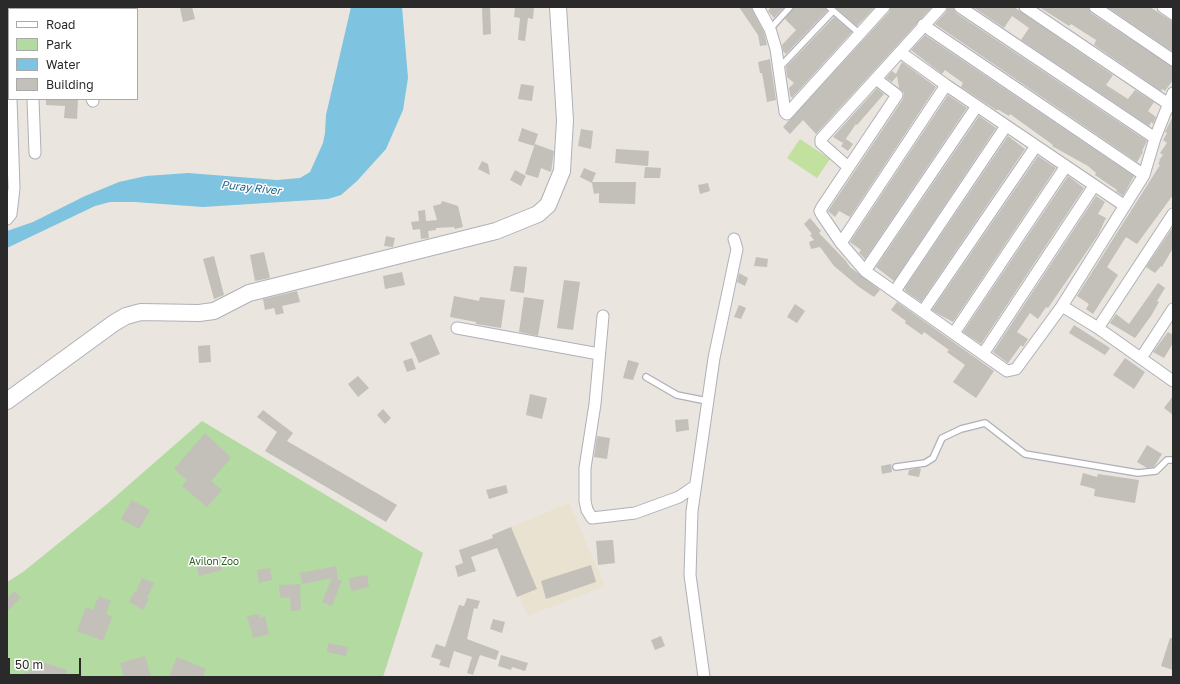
<!DOCTYPE html>
<style>
body{margin:0}
#map{position:relative;width:1180px;height:684px;overflow:hidden;background:#eae5de;font-family:"Golos Text",sans-serif}
canvas{display:block}
.frame{position:absolute;inset:0;border:8px solid #2a2a2a;pointer-events:none}
.legend{position:absolute;left:8px;top:8px;width:130px;height:92px;box-sizing:border-box;background:#fff;border:1px solid #aaa;margin:0;padding:5px 7px;list-style:none;font-size:12px;color:#2a2a2a}
.legend li{display:flex;align-items:center;gap:8px;height:20px}
.legend b{width:20px;border:1px solid #aaa}
.scale{position:absolute;left:8px;top:658px;width:73px;height:18px;box-sizing:border-box;border:2px solid #2a2a2a;border-top:0;padding-left:5px;font-size:12px;line-height:14px;white-space:nowrap;color:#2a2a2a;-webkit-text-stroke:3px #fff;paint-order:stroke}
</style>
<div id="map">
<canvas width="1180" height="684"></canvas>
<div class="frame"></div>
<ul class="legend">
<li><b style="height:5px;background:#fff"></b>Road</li>
<li><b style="height:11px;background:#b3daa1"></b>Park</li>
<li><b style="height:11px;background:#7ec3df"></b>Water</li>
<li><b style="height:11px;background:#c3bfb9"></b>Building</li>
</ul>
<div class="scale">50 m</div>
</div>
<script>
const context = document.querySelector('canvas').getContext('2d');
context.lineJoin = 'round';
function fillPath(path, color) { context.fillStyle = color; context.fill(path, 'evenodd'); }
const toPath = rows => new Path2D(rows.map(r => 'M' + r).join(''));
function trace(path, color, width, dash) { context.strokeStyle = color; context.lineWidth = width; context.lineCap = dash ? 'butt' : 'round'; context.setLineDash(dash || []); context.stroke(path); }
function drawText(font, color, halo, rows, align = 'center') {
  context.font = font + ' "Golos Text",sans-serif'; context.lineWidth = 3; context.setLineDash([]); context.textBaseline = 'middle'; context.strokeStyle = halo; context.fillStyle = color; for (const [text, x, y, turn = 0] of rows) {
    context.save(); context.translate(x, y); context.rotate((+turn || 0) * Math.PI / 180); context.textAlign = isNaN(turn) ? turn : align; if (halo) context.strokeText(text, 0, 0); context.fillText(text, 0, 0); context.restore();
  }
}
fillPath(toPath([
 [569,503,605,586,528,616,492,535]
]), '#eae2d0');
fillPath(toPath([
 [202,421,423,553,383,677,7,677,7,582,23,572,107,504]
]), '#b3daa1');
fillPath(toPath([
 [800,139,830,159,817,178,787,158]
]), '#c2e09e');
fillPath(toPath([
 [351,7,402,7,408,78,403,110,386,149,357,181,341,195,328,199,203,207,135,202,110,202,95,206,7,248,7,231,33,222,85,196,119,182,146,176,188,173,277,180,300,178,310,172,323,143,325,133,326,115]
]), '#7ec3df');
fillPath(toPath([
 [185,7,192,7,195,19,183,22,180,8],
 [482,7,490,7,491,34,483,35],
 [515,7,534,7,533,19,528,18,525,41,518,40,520,18,514,17],
 [739,7,751,7,764,32,767,45,760,46,758,35],
 [771,7,784,7,774,18,768,11],
 [794,7,825,7,827,11,786,54,783,51,782,45,796,30,785,19],
 [835,7,875,7,857,26],
 [891,7,932,7,816,134,803,120,790,134,783,127,889,12],
 [948,7,953,7,956,13,1147,141,1142,151,1143,152,1137,162,935,24,946,12],
 [973,7,1014,7,1113,75,1106,85,1128,99,1135,90,1154,102,1148,111,1156,117,1153,124,1151,122,1149,126,1021,40,1029,28,1012,16,1004,28],
 [1039,7,1088,7,1091,13,1173,67,1173,80,1165,91,1162,89,1161,91,1094,45,1096,40,1071,24,1069,26],
 [1107,7,1150,7,1173,22,1173,52],
 [834,17,852,32,792,98,790,95,789,88,794,83,787,77,786,67],
 [925,35,1134,176,1123,196,1116,191,1117,190,1095,175,1096,173,1088,166,1052,146,1053,145,1010,114,1009,116,999,110,996,110,961,87,963,83,945,70,942,74,911,50],
 [770,59,776,100,767,102,762,73,760,73,758,62],
 [902,62,936,87,850,217,839,211,835,217,828,211,903,99,904,93,899,88,897,76,892,82,886,78,892,71,896,74],
 [521,84,534,86,532,101,518,99],
 [877,88,884,94,857,125,856,124,843,143,833,137],
 [948,95,967,108,865,259,859,253,861,250,850,242],
 [46,99,78,99,77,119,64,118,65,106,46,105],
 [979,116,996,128,894,281,876,267],
 [1173,116,1173,195,1137,244,1126,237,1107,267,1118,275,1093,314,1086,309,1089,304,1077,296,1160,165,1158,164,1160,161,1159,160,1163,155,1160,153,1167,143,1163,140,1167,133,1165,132],
 [522,128,538,134,534,146,518,141],
 [581,129,593,131,591,149,578,146],
 [1008,136,1025,149,921,302,905,291,905,288],
 [846,139,853,144,848,151,841,146],
 [535,144,554,151,551,172,541,168,538,178,525,174],
 [616,149,649,151,648,166,615,163],
 [1038,156,1056,168,953,322,938,314,932,310],
 [482,161,488,164,490,175,478,169],
 [645,167,661,168,660,178,644,178],
 [584,168,596,173,592,182,636,182,635,204,599,203,599,193,594,194,592,183,580,177],
 [515,170,526,176,521,186,510,180],
 [1068,176,1084,188,981,344,963,332],
 [708,183,710,191,700,194,698,185],
 [1096,196,1105,202,1098,214,1106,218,1098,235,1048,308,1046,307,1038,319,1030,313,1017,332,1028,339,1023,347,1021,345,1008,363,993,352],
 [442,201,458,206,463,227,455,229,454,227,436,228,436,230,428,231,429,238,421,239,420,229,413,230,411,222,419,221,418,211,425,210,426,221,437,220,433,206,441,204],
 [810,218,821,231,819,233,846,261,850,267,880,290,874,297,859,287,834,266,820,247,811,249,809,242,814,240,810,235,812,234,804,224],
 [1173,227,1173,248,1162,267,1161,266,1155,273,1146,267],
 [386,236,395,238,393,247,384,246],
 [264,252,270,278,255,281,250,255],
 [214,256,224,295,214,299,203,259],
 [756,257,768,259,767,267,754,266],
 [514,266,527,267,524,293,510,291],
 [402,272,405,285,385,289,383,276],
 [739,273,748,278,745,286,737,282],
 [564,280,580,282,573,330,557,328],
 [1158,283,1165,288,1157,301,1159,302,1151,316,1135,338,1110,323,1116,314,1129,324],
 [297,291,300,302,282,306,284,313,276,315,274,308,265,310,263,299],
 [454,296,479,301,480,297,505,300,501,328,476,324,476,322,450,317],
 [524,297,544,300,538,336,519,332],
 [897,302,994,371,976,398,953,382,965,365,947,352,949,350,924,332,922,335,905,323,906,321,891,310],
 [795,304,805,311,797,323,787,317],
 [739,305,746,308,741,319,734,317],
 [1074,325,1110,348,1105,355,1069,333],
 [1168,332,1173,335,1173,343,1164,358,1153,352],
 [431,334,440,354,419,363,410,343],
 [210,345,211,362,199,363,198,346],
 [412,358,416,369,407,372,403,361],
 [1125,358,1145,372,1134,389,1113,375],
 [628,360,639,363,633,380,623,378],
 [358,376,369,388,358,397,348,384],
 [530,394,547,398,542,419,526,415],
 [1173,396,1173,415,1164,408],
 [383,409,391,418,385,424,377,415],
 [263,410,293,433,287,441,397,505,386,522,265,451,277,432,257,417],
 [688,419,689,430,676,432,675,420],
 [205,433,231,458,211,481,222,490,207,507,182,486,187,480,174,469],
 [597,436,610,438,607,459,594,457],
 [1147,445,1162,454,1154,467,1147,468,1137,462],
 [891,464,892,472,882,474,881,466],
 [918,468,921,469,919,477,908,475,909,470],
 [1083,473,1097,477,1098,474,1139,480,1135,503,1094,496,1095,489,1080,485],
 [506,485,508,493,489,499,486,490],
 [132,500,150,510,139,529,121,519],
 [511,527,537,589,517,597,497,548,471,557,476,571,458,577,455,566,463,563,459,550,493,538,492,535],
 [613,540,615,563,598,565,596,541],
 [219,558,222,570,199,576,196,564],
 [591,565,596,582,546,599,541,581],
 [336,566,338,580,342,580,332,606,322,602,332,578,302,584,300,573],
 [270,568,272,580,259,583,257,570],
 [367,575,369,587,351,591,349,578],
 [142,578,154,583,147,598,149,599,143,610,129,602,135,591,136,592],
 [300,584,301,610,291,611,290,597,280,598,279,585],
 [14,591,21,597,7,612,7,598],
 [99,596,111,601,106,614,112,617,103,641,77,631,86,607,93,610],
 [467,598,480,601,477,609,474,608,467,639,499,651,496,660,480,655,473,675,467,673,472,657,454,651,449,668,439,665,441,660,431,657,436,644,445,647,459,605,464,606],
 [259,614,260,618,265,616,269,634,253,638,247,616],
 [493,619,505,622,502,633,490,629],
 [661,636,665,646,655,650,651,640],
 [1170,638,1173,638,1173,670,1161,666],
 [328,643,348,647,346,656,327,652],
 [501,655,528,663,525,671,512,667,511,670,498,666],
 [145,656,151,677,124,677,120,663],
 [177,657,206,669,203,677,169,677],
 [39,661,67,670,65,677,23,677]
]), '#c3bfb9');
const lane = toPath([
 [829,7,860,34],
 [770,29,790,7],
 [779,68,833,11],
 [646,377,677,395,707,401],
 [896,467,925,463,933,458,942,438,961,429,985,423,1025,454,1138,473,1156,471,1167,460,1173,460]
]);
const street = toPath([
 [27,7,27,9],
 [64,7,65,9],
 [758,7,770,29,776,49,785,112,787,114,884,7],
 [960,7,1155,138],
 [1025,7,1173,107],
 [1095,7,1173,60],
 [1163,7,1173,14],
 [92,9,92,7],
 [923,25,1144,175],
 [7,31,9,49],
 [900,52,946,85,1125,206],
 [876,79,897,95,822,207,820,211,822,215,841,243,865,271,1007,371,1016,369,1062,306,1144,175,1155,138,1173,93],
 [33,99,35,153],
 [92,99,93,101],
 [847,166,821,143,821,139,941,7],
 [7,219,11,214,14,188,11,99],
 [841,243,946,85],
 [865,271,977,106],
 [895,291,1006,126],
 [1062,306,1098,328,1173,381],
 [923,311,1036,146],
 [603,316,595,404,585,468,585,501,587,510,592,518,635,513,679,497,695,486],
 [457,328,599,354],
 [1098,328,1173,214],
 [954,333,1066,166],
 [983,354,1094,186],
 [1141,358,1173,309],
 [704,677,690,575,692,511,714,358,737,249,734,239]
]);
const secondary = toPath([
 [7,401,114,323,126,316,141,312,199,313,214,311,249,293,496,231,538,214,548,205,562,171,565,120,558,7]
]);
trace(lane, '#afb0b9', 8);
trace(street, '#afb0b9', 13);
trace(secondary, '#afb0b9', 18);
trace(lane, '#fff', 5.5);
trace(street, '#fff', 11);
trace(secondary, '#fff', 16);
drawText('10px', '#2e5e23', '#fff', [
 ["Avilon Zoo",214,562]
]);
drawText('italic 11px', '#1e628a', '#fff', [
 ["Puray River",251,188,6]
]);
</script>
